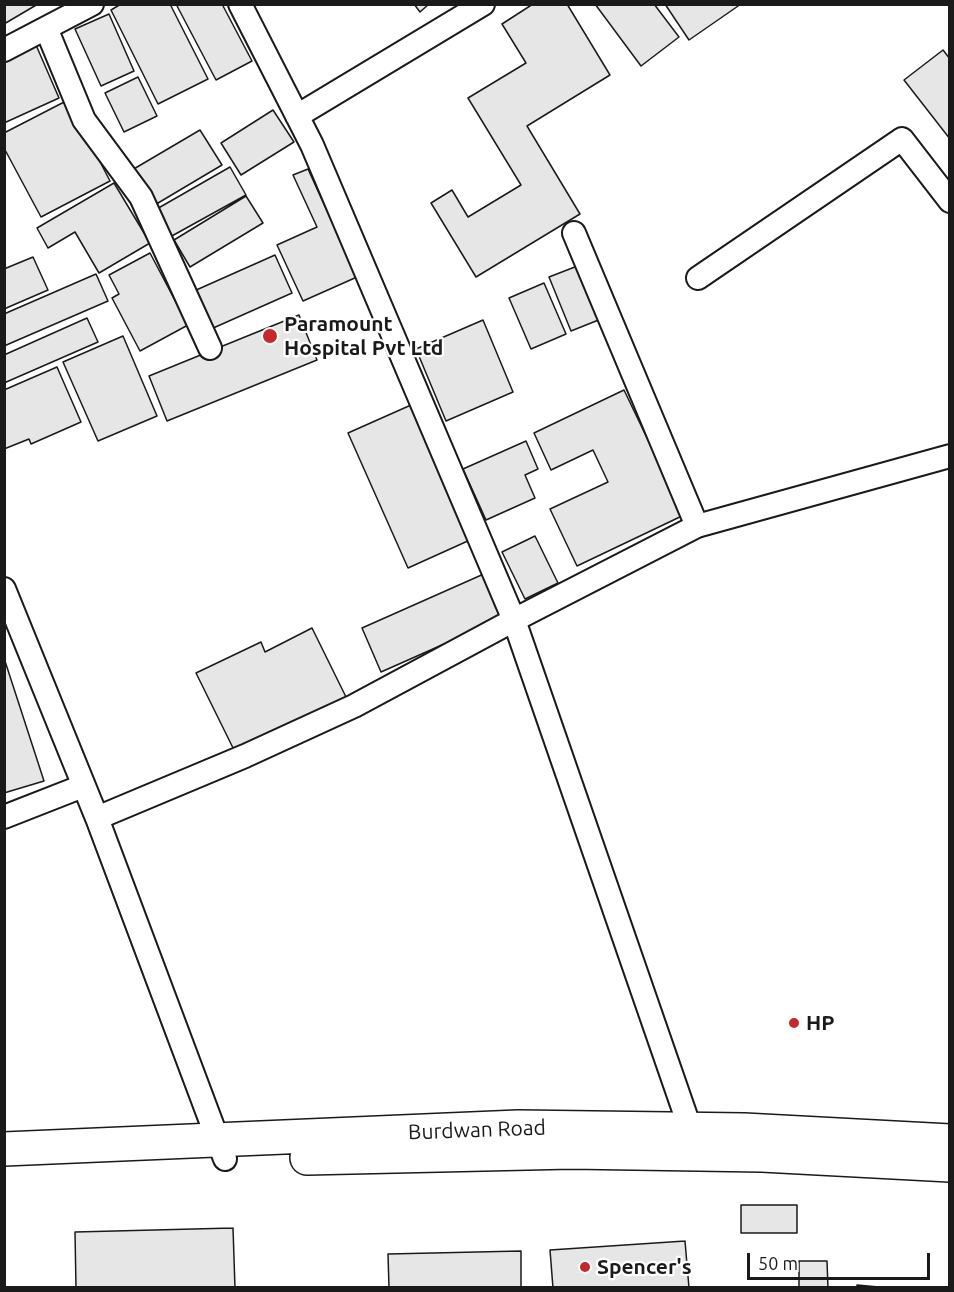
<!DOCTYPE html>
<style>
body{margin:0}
#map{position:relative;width:954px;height:1292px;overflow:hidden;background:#fff;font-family:Ubuntu,sans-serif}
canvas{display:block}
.frame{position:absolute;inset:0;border:6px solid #1a1a1a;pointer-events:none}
.scale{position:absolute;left:747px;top:1253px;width:183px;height:27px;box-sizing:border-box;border:3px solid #1a1a1a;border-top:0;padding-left:8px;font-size:18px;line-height:21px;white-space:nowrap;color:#1a1a1a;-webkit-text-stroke:4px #fff;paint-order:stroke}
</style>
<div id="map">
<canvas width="954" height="1292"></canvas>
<div class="frame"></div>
<div class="scale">50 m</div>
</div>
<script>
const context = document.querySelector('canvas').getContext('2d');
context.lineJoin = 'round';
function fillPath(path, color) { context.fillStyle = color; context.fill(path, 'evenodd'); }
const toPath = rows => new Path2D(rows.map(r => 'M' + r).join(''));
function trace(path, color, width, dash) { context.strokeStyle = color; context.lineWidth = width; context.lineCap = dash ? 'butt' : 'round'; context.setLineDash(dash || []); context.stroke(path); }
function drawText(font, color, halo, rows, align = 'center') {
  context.font = font + ' Ubuntu,sans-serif'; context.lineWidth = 4.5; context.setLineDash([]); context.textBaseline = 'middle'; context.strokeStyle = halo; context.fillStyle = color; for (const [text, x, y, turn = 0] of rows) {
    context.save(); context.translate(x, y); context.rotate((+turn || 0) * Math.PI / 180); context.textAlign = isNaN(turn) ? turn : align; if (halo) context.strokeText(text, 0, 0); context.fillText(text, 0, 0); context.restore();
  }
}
const building = toPath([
 [4,4,38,4,4,24,4,4],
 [121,4,170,4,208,79,158,104,111,10,121,4],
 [176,4,222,4,252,61,216,80,176,4],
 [414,4,429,4,420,12,414,4],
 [533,4,567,4,610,75,527,126,580,214,476,277,431,203,452,190,468,217,521,185,468,98,526,63,502,24,533,4],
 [595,4,654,4,679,37,641,66,595,4],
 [665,4,741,4,689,40,665,4],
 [109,14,134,71,101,86,75,29,109,14],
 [36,45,59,98,4,123,4,59,36,45],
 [943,50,950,59,950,139,904,80,943,50],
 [138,77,157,116,124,132,105,93,138,77],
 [68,100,110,181,41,217,4,148,4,133,68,100],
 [273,110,294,142,241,175,221,143,273,110],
 [200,130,222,165,153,206,132,170,200,130],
 [230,167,246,195,170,237,155,210,230,167],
 [308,169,357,277,303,301,277,245,317,227,293,175,308,169],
 [114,183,150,243,99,273,75,232,48,248,37,228,114,183],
 [246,196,263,223,190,267,174,240,246,196],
 [150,253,188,325,140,351,112,298,119,294,109,275,150,253],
 [275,255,292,293,211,329,194,291,275,255],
 [33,257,48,290,4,309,4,269,33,257],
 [580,265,601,319,571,331,549,277,580,265],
 [96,274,108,301,4,346,4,314,96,274],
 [544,283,566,334,531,349,509,298,544,283],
 [299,315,317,360,167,421,149,376,299,315],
 [87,318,98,342,4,383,4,355,87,318],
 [483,320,513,392,446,421,416,349,483,320],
 [123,336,157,416,98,441,63,362,123,336],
 [57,367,81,422,31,444,29,439,4,449,4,390,57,367],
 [624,390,684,515,577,566,550,509,608,482,593,450,551,470,534,433,624,390],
 [411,405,470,540,408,568,348,433,411,405],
 [526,441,538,469,525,475,535,498,486,520,463,469,526,441],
 [535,536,558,583,525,599,502,552,535,536],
 [486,573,505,617,381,672,362,628,486,573],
 [312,628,348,701,237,756,196,673,261,642,265,652,312,628],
 [4,658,44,781,4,793,4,658],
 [741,1205,797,1205,797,1233,741,1233,741,1205],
 [233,1228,235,1288,76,1288,75,1232,233,1228],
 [685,1241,689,1288,553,1288,550,1250,685,1241],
 [521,1251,521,1288,389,1288,388,1254,521,1251],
 [799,1261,827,1261,828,1288,799,1288,799,1261],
 [857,1285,890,1288,857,1288,857,1285]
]);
fillPath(building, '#e6e6e6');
trace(building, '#1a1a1a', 1.5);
const street = toPath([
 [240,4,312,145,514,620,690,1128],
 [46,28,84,120,141,197,210,348],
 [4,50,92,4],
 [297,116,483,4],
 [574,233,697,526],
 [698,278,902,139,950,201],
 [4,589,97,818,225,1159],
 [4,817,83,786],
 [97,818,245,756,354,706,514,620,697,526,950,456]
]);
const primary = toPath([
 [4,1149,518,1127,744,1130,950,1141],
 [307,1158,571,1152,762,1155,950,1165]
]);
trace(street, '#1a1a1a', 26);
trace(primary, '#1a1a1a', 36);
trace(street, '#fff', 22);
trace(primary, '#fff', 33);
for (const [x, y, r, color] of [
 [270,336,8,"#c62828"],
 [794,1023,6,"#c62828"],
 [585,1267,6,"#c62828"]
]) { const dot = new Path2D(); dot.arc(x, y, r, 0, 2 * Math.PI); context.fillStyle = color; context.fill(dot); trace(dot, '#fff', 2); }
drawText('bold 21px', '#1a1a1a', '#fff', [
 ["Paramount",284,324],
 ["Hospital Pvt Ltd",284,348],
 ["HP",806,1023],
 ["Spencer's",597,1267]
], 'left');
drawText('21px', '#1a1a1a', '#fff', [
 ["Burdwan Road",477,1130,-2]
]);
</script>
